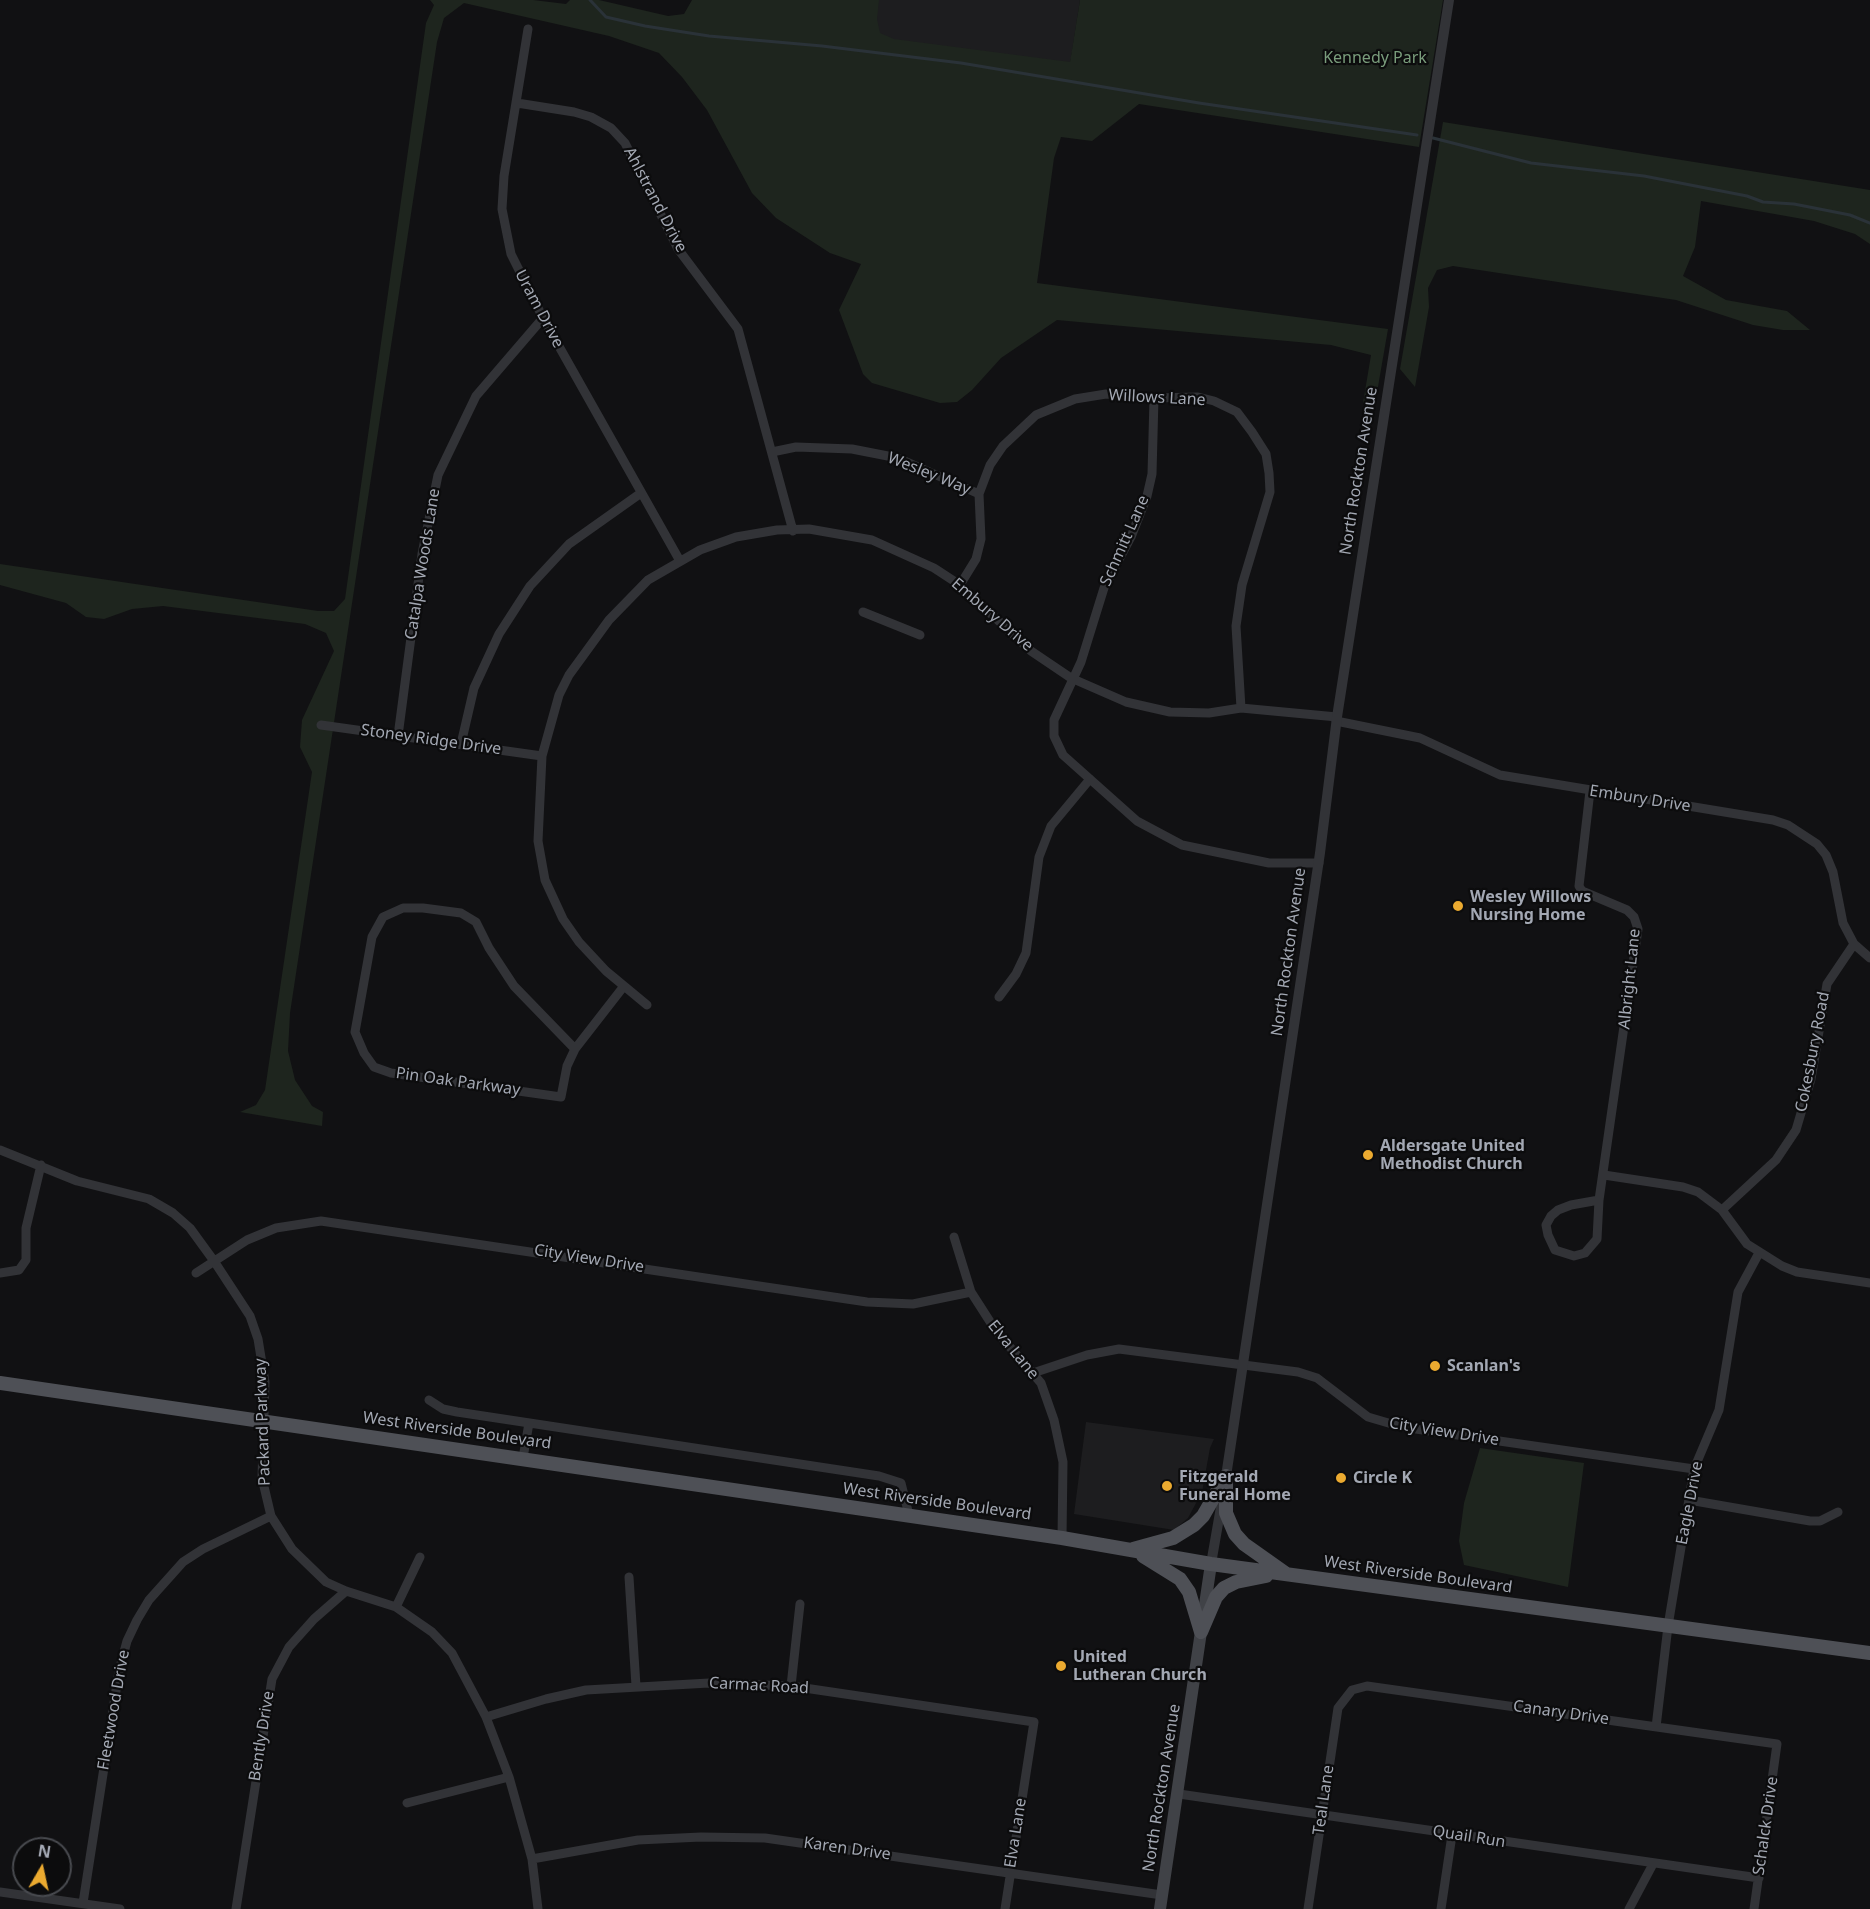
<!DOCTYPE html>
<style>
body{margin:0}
#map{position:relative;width:1870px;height:1909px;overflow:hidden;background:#111113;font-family:"Noto Sans",sans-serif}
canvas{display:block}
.north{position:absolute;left:12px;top:1837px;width:60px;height:60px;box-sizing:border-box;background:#0c0c0d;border:2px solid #484a4f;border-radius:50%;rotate:9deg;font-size:16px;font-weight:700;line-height:24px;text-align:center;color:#a3a8b3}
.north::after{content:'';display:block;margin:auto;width:21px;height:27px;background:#ebaa30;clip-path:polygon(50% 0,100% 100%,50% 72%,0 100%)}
</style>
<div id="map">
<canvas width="1870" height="1909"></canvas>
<div class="north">N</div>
</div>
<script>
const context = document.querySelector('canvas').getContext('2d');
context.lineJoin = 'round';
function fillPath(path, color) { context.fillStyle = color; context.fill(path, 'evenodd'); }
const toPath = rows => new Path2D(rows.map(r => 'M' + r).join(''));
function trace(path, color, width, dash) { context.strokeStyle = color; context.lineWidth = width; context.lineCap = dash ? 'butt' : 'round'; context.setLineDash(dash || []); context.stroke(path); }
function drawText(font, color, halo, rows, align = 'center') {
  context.font = font + ' "Noto Sans",sans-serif'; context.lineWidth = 4.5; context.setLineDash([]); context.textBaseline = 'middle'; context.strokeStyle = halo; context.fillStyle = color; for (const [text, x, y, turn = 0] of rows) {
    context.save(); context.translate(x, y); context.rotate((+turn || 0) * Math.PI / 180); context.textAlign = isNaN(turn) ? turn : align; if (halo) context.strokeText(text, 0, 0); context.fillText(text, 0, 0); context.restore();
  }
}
fillPath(toPath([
 [697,0,1080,0,1069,71,695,12],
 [1086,1422,1214,1439,1210,1448,1202,1492,1188,1518,1174,1530,1074,1514]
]), '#1d1d1f');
fillPath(toPath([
 [430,0,533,0,566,4,570,0,599,0,668,16,684,14,692,0,879,0,877,19,880,33,894,39,1070,62,1080,0,1443,0,1419,147,1139,104,1092,141,1061,137,1054,158,1037,283,1388,329,1375,404,1363,403,1371,355,1331,345,1057,320,1001,358,972,390,957,402,940,403,872,383,863,374,839,310,861,264,830,253,776,218,752,193,707,110,682,77,659,53,609,36,464,3,444,18,437,42,290,1013,288,1051,295,1080,312,1106,323,1112,322,1126,240,1112,256,1105,265,1090,312,772,300,747,302,720,334,651,326,633,305,624,163,606,132,609,104,619,86,617,66,603,0,585,0,564,318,611,334,611,345,599,426,23,434,5],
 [1443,122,1870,190,1870,244,1855,234,1814,221,1701,201,1695,247,1683,276,1726,300,1787,311,1810,330,1783,330,1753,325,1676,300,1453,266,1437,270,1428,288,1429,307,1415,387,1400,369],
 [1480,1448,1584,1463,1568,1587,1464,1565,1459,1541,1464,1503]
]), '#1e251e');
trace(toPath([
 [590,0,606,17,645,26,709,36,822,46,961,63,1199,103,1417,135],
 [1433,138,1531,163,1644,176,1747,196,1763,202,1794,204,1850,215,1870,223]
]), '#2a3238', 3);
trace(toPath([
 [528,29,504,176,502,209,511,254,543,318,680,561],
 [517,103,574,112,591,117,611,128,625,143,678,249,738,329,793,531],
 [1154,398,1152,474,1147,496,1131,537,1104,588,1081,662,1054,720,1054,736,1063,755,1137,821,1182,845,1269,863,1319,863],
 [772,452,796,447,852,449,898,458,979,494],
 [960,585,976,559,981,539,979,494,990,465,1003,446,1036,415,1075,399,1106,394,1154,398,1198,397,1214,401,1237,412,1252,432,1266,454,1269,473,1270,492,1242,585,1236,626,1241,708],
 [863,612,920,635],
 [1336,721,1420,738,1500,775,1773,820,1788,825,1817,844,1826,855,1833,872,1843,923,1854,944,1870,958],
 [321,725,542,756],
 [398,736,422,554,438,475,476,396,543,318],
 [461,744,474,688,499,634,530,586,569,544,641,493],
 [1590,791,1579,886,1582,891,1627,910,1634,917,1638,929,1599,1200,1597,1239,1585,1253,1574,1256,1555,1250,1548,1235,1546,1225,1551,1216,1558,1210,1571,1205,1599,1200],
 [999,997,1016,974,1026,953,1039,857,1051,826,1090,779],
 [647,1005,606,971,579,942,563,919,545,880,538,841,542,756,559,695,569,675,609,620,648,580,700,550,736,537,777,530,809,529,872,540,934,568,960,585,1031,651,1071,678,1126,702,1170,712,1209,713,1241,708,1337,717],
 [575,1049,514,986,489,948,476,922,461,913,423,908,403,908,383,917,372,937,355,1032,364,1053,374,1067,391,1073,561,1097,567,1066,575,1049,624,986],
 [0,1150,77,1181,149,1199,173,1213,190,1228,214,1261,250,1316,258,1339,265,1382,262,1478,271,1516,292,1549,326,1582,346,1591,396,1607,432,1632,452,1653,486,1717,509,1777,532,1859,538,1909],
 [1604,1175,1683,1187,1698,1192,1722,1210,1747,1244,1782,1266,1797,1272,1870,1283],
 [1722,1210,1776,1160,1796,1130,1811,1079,1827,984,1854,944],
 [954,1237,971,1292,996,1331,1041,1383,1054,1420,1063,1462,1062,1538],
 [0,1273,19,1270,26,1260,26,1228,41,1165],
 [196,1273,247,1240,276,1228,321,1221,867,1302,913,1304,971,1292],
 [1033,1373,1087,1355,1119,1349,1298,1372,1317,1378,1368,1417,1402,1427,1694,1469],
 [429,1400,443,1409,457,1412,879,1476,901,1483,909,1515],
 [523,1458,529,1423],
 [1689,1500,1810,1521,1820,1521,1838,1512],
 [629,1577,636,1686],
 [396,1607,420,1557],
 [791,1686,800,1604],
 [486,1717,546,1699,586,1690,709,1683,791,1686,1034,1722,1005,1909],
 [1656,1727,1668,1626,1694,1469,1719,1410,1738,1292,1759,1253],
 [1179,1794,1759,1878],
 [407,1803,509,1777],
 [532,1859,638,1840,701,1837,765,1838,1162,1895],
 [0,1892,120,1909],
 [83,1903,119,1671,127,1641,137,1620,149,1600,183,1562,203,1549,271,1516],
 [236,1909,272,1679,289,1647,314,1619,346,1591],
 [1308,1909,1338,1708,1352,1690,1367,1686,1777,1744,1754,1909],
 [1441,1909,1452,1835],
 [1629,1909,1653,1864]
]), '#323337', 9);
trace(toPath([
 [1225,1483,1320,853,1337,717,1449,0],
 [1211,1564,1222,1501]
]), '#323337', 10);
trace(toPath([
 [1160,1909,1211,1564]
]), '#404247', 12);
trace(toPath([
 [0,1383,1062,1538,1211,1564,1870,1653],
 [1226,1477,1226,1513,1235,1534,1244,1544,1285,1573],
 [1133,1549,1173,1538,1194,1525,1203,1516,1226,1476],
 [1143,1556,1180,1579,1189,1592,1201,1632],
 [1201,1632,1216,1597,1224,1588,1236,1582,1266,1576]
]), '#4e5056', 14);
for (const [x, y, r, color] of [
 [1458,906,6,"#ebaa30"],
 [1368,1155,6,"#ebaa30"],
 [1435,1366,6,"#ebaa30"],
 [1341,1478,6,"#ebaa30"],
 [1167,1486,6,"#ebaa30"],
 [1061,1666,6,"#ebaa30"]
]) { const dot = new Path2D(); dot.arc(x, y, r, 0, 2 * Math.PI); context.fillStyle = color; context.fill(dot); trace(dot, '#0c0c0d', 2); }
drawText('16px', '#7a9d7c', '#0c0c0d', [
 ["Kennedy Park",1375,58]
]);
drawText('16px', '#a3a8b3', '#0c0c0d', [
 ["Ahlstrand Drive",655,200,62],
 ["Uram Drive",539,309,62],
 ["Willows Lane",1157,398,3],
 ["North Rockton Avenue",1359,471,-81],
 ["Wesley Way",929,474,22],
 ["Schmitt Lane",1125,541,-66],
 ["Catalpa Woods Lane",423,564,-81],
 ["Embury Drive",992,615,41],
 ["Stoney Ridge Drive",431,740,8],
 ["Embury Drive",1640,799,9],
 ["North Rockton Avenue",1289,952,-82],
 ["Albright Lane",1630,979,-84],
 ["Cokesbury Road",1813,1052,-79],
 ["Pin Oak Parkway",458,1082,8],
 ["City View Drive",589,1259,9],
 ["Elva Lane",1013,1350,51],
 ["Packard Parkway",263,1422,-92],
 ["West Riverside Boulevard",457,1431,8],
 ["City View Drive",1444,1432,9],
 ["West Riverside Boulevard",937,1502,8],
 ["Eagle Drive",1690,1503,-79],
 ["West Riverside Boulevard",1418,1575,8],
 ["Carmac Road",759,1686,3],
 ["Fleetwood Drive",114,1710,-80],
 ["Canary Drive",1561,1713,8],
 ["Bently Drive",262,1736,-81],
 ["North Rockton Avenue",1162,1788,-81],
 ["Teal Lane",1324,1800,-82],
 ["Schalck Drive",1766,1826,-82],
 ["Elva Lane",1016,1833,-81],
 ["Quail Run",1469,1837,9],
 ["Karen Drive",847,1849,8]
]);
drawText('bold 16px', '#a3a8b3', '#0c0c0d', [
 ["Wesley Willows",1470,897],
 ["Nursing Home",1470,915],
 ["Aldersgate United",1380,1146],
 ["Methodist Church",1380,1164],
 ["Scanlan's",1447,1366],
 ["Fitzgerald",1179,1477],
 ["Funeral Home",1179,1495],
 ["Circle K",1353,1478],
 ["United",1073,1657],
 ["Lutheran Church",1073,1675]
], 'left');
</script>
